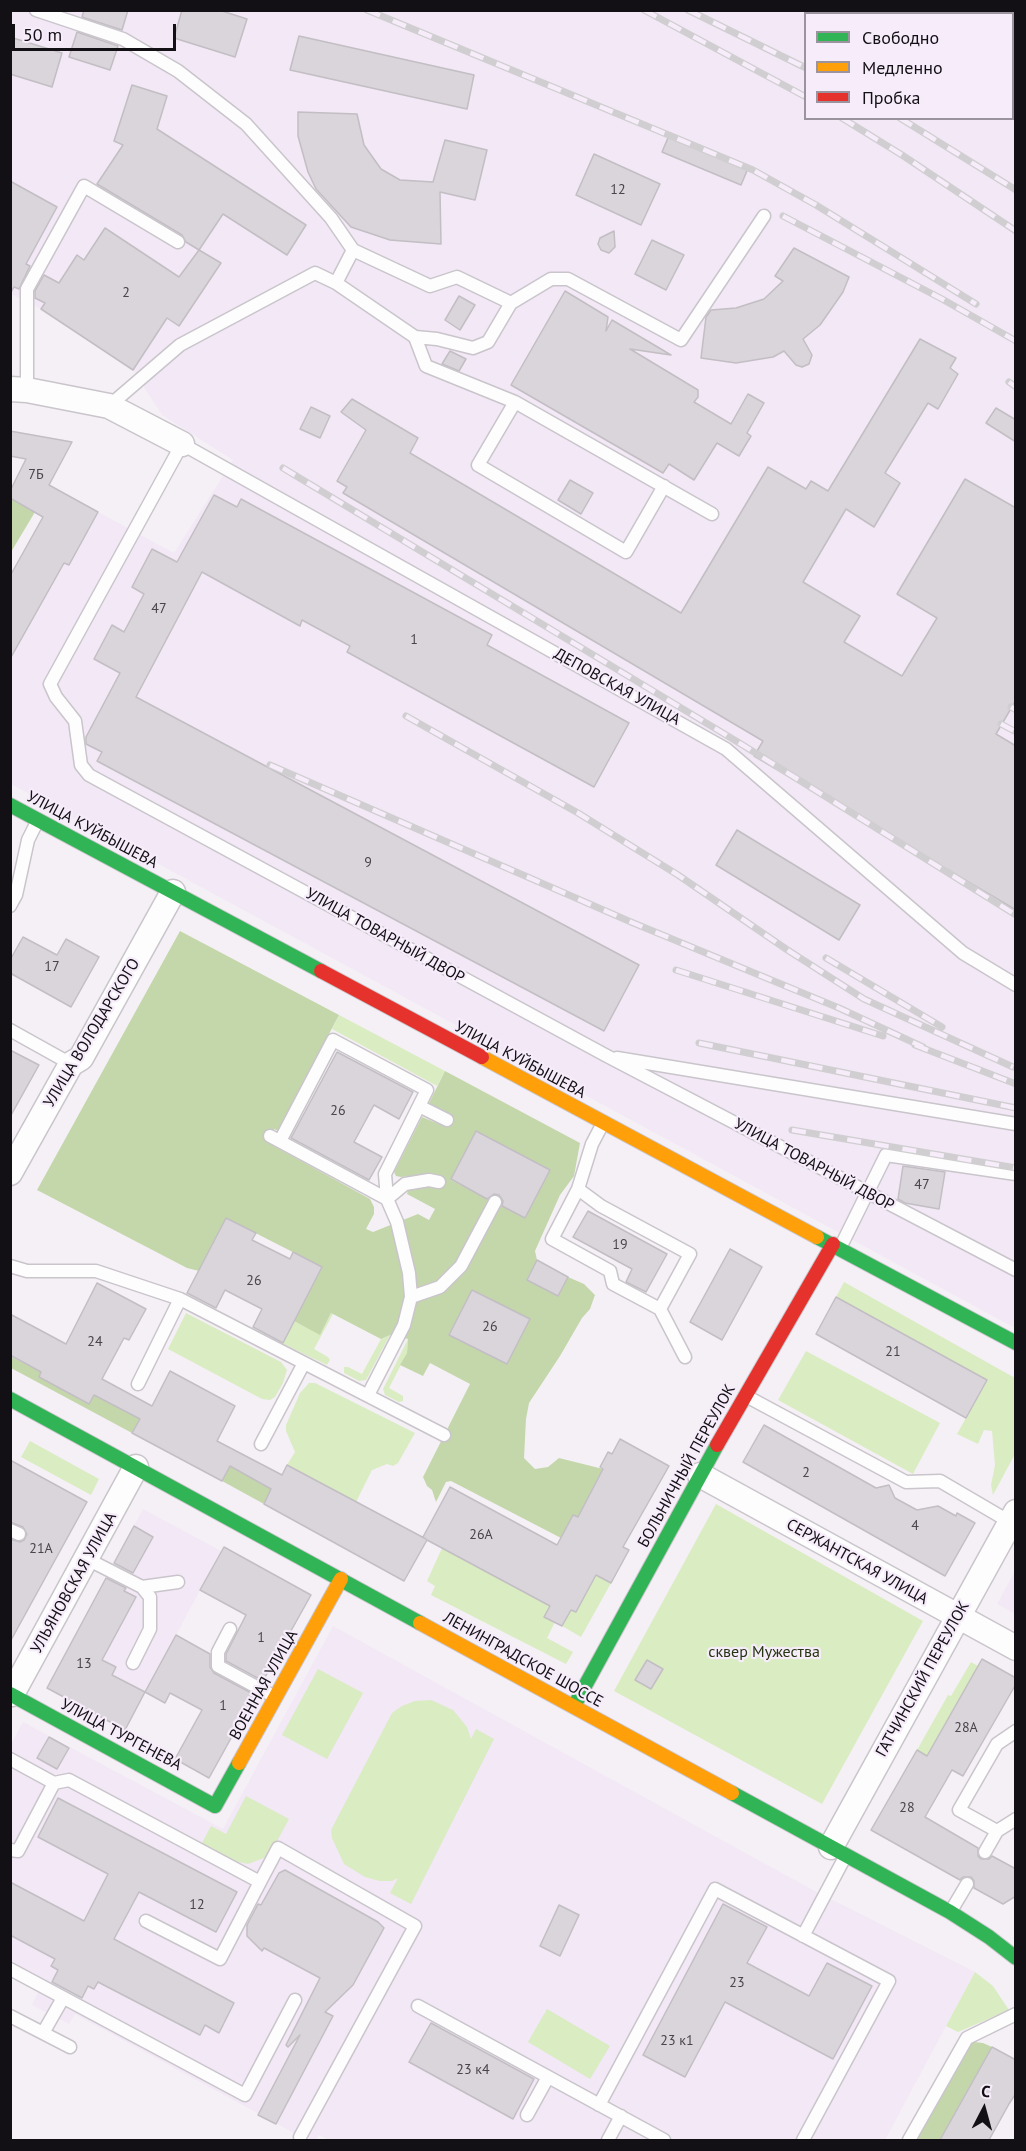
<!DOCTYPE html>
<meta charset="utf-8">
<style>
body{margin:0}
#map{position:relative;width:1026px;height:2151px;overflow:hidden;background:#f5f0f6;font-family:"PT Sans",sans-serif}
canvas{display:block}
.frame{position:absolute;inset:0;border:12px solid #131015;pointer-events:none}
.legend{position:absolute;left:804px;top:12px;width:210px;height:108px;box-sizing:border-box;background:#f6ecfa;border:2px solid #9b949e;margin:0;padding:8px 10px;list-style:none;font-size:18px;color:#131015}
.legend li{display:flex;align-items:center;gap:12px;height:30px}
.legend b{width:30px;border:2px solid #9b949e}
.north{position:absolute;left:954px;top:2079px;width:60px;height:60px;-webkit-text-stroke:4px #f6ecfa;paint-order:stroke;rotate:6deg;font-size:16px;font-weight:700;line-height:24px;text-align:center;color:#131015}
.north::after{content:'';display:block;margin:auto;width:21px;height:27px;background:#131015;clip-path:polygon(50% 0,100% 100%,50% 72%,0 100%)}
.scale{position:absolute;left:12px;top:24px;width:164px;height:27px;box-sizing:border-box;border:3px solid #131015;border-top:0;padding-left:8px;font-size:18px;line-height:21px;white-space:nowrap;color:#131015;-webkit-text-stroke:4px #f6ecfa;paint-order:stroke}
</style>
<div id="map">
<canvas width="1026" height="2151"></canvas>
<div class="frame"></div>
<ul class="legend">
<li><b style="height:8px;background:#30b455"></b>Свободно</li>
<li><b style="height:8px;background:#ff9f0a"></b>Медленно</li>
<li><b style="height:8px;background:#e5322d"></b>Пробка</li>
</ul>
<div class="north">С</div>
<div class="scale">50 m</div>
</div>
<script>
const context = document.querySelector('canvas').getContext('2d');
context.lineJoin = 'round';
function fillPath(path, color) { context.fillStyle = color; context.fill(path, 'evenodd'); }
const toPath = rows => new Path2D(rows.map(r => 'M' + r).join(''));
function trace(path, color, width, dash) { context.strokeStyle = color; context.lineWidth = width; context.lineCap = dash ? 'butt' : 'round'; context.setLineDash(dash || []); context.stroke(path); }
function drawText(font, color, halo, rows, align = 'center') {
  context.font = font + ' "PT Sans",sans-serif'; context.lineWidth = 4.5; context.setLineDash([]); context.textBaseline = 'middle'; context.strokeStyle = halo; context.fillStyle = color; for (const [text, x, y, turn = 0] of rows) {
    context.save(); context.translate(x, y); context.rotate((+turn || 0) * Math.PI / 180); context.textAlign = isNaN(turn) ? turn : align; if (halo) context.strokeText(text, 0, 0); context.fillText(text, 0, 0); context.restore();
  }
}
fillPath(toPath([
 [10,11,807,11,813,13,806,14,806,118,1012,118,1015,120,1015,1328,11,784,11,576,63,493,174,553,233,460,162,415,133,370,41,309,11,294],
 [143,1509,221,1551,125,1730,47,1688],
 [1015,1571,1015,1614,997,1604],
 [333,1626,809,1888,975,1972,885,2140,329,2140,319,2135,316,2140,307,2140,75,2014,69,2024,32,2005,38,1992,11,1977,10,1746,23,1722,223,1829]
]), '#f2e8f6');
fillPath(toPath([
 [339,1015,445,1071,437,1086,332,1029],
 [844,1282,1015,1378,1015,1454,993,1495,991,1485,995,1465,992,1431,984,1430,978,1444,957,1434,987,1380,836,1297],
 [186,1313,281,1362,287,1370,283,1383,275,1397,270,1400,262,1399,168,1349],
 [331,1313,333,1314,314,1349,328,1357,330,1360,327,1365,283,1344,294,1321,320,1334],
 [390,1335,366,1380,359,1381,344,1373,344,1367,348,1367,362,1374,381,1339],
 [408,1339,407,1353,389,1388,403,1396,403,1401,399,1402,385,1395,383,1389],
 [806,1351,940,1423,913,1474,778,1400],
 [309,1383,315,1383,415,1433,398,1463,393,1466,387,1464,372,1470,356,1502,310,1501,320,1482,287,1465,295,1452,286,1431,286,1425,300,1393],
 [30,1441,99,1479,91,1495,21,1457],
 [716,1504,923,1621,822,1804,614,1691],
 [442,1548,550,1606,545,1617,555,1622,547,1638,573,1652,566,1664,431,1595,435,1586,427,1581],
 [578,1565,611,1583,581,1637,562,1626,571,1610,576,1612,588,1591],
 [971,1662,978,1666,927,1756,917,1750,948,1695,951,1696],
 [318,1669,363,1693,327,1759,282,1735],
 [431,1700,453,1710,467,1727,471,1739,476,1729,494,1739,411,1904,390,1893,398,1878,392,1881,380,1881,365,1877,344,1864,332,1838,331,1830,392,1713,402,1706,415,1701],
 [246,1796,289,1819,269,1856,248,1864,230,1860,201,1845,211,1826,226,1834],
 [975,1972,993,1986,1009,2010,958,2032,946,2026],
 [547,2009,610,2046,590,2079,528,2042]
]), '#daecc2');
fillPath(toPath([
 [11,498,35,512,11,552],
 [180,931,339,1015,278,1131,274,1129,267,1142,370,1199,374,1207,374,1214,366,1229,373,1232,418,1214,429,1220,435,1209,407,1194,408,1190,427,1185,436,1188,442,1177,427,1174,401,1177,396,1176,394,1172,422,1117,444,1126,449,1115,428,1105,445,1071,580,1143,574,1176,560,1195,535,1251,537,1260,527,1279,558,1296,568,1277,584,1284,595,1295,590,1309,582,1318,560,1356,529,1403,526,1419,524,1458,535,1469,548,1467,559,1458,603,1469,578,1517,573,1515,561,1538,451,1481,446,1482,436,1502,432,1490,427,1486,423,1477,470,1384,430,1363,423,1376,400,1365,407,1353,408,1339,390,1335,381,1339,331,1313,320,1335,294,1321,322,1267,226,1218,199,1271,187,1268,37,1190],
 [476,1131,550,1170,525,1218,451,1180],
 [473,1290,530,1319,507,1364,449,1334],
 [10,1356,41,1372,39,1377,88,1404,94,1395,140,1419,132,1433,11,1368],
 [230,1466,271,1489,264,1504,222,1481],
 [974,2042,983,2043,992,2047,940,2140,916,2140,970,2045]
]), '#c4d7ab');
const building = toPath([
 [84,10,128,10,122,30,82,17,84,10],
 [182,10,219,10,247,19,235,57,174,38,182,10],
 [77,32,118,46,110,70,69,57,77,32],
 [299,36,474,75,467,109,290,70,299,36],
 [10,37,62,53,52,87,10,74,10,37],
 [132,85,167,96,157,129,306,225,287,255,223,214,199,250,186,242,182,235,97,184,123,145,114,141,132,85],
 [298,112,357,114,364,145,381,169,400,180,433,182,445,140,487,150,475,200,440,192,441,244,390,240,351,227,316,189,308,172,298,136,298,112],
 [670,133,749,166,741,185,662,152,670,133],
 [594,154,660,184,641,225,576,195,594,154],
 [10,181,57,207,26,264,30,266,19,289,14,287,10,294,10,181],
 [105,228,179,277,199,250,221,263,179,326,167,318,133,370,41,309,45,303,35,298,35,291,44,275,59,283,77,255,84,260,105,228],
 [614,231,615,247,609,253,601,250,598,244,600,238,614,231],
 [652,240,684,255,666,290,635,274,652,240],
 [794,248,849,277,843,292,820,325,803,339,812,355,809,364,802,367,796,365,784,351,773,357,736,363,701,358,706,317,711,310,736,308,764,299,783,281,775,276,794,248],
 [565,291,608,317,606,331,612,320,671,355,630,349,698,390,698,397,694,402,731,424,748,394,764,403,747,433,751,436,739,456,717,443,694,480,669,464,663,473,511,385,565,291],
 [459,296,475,305,460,330,445,320,459,296],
 [920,339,956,358,950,368,958,374,938,409,928,403,885,473,900,483,874,527,846,509,803,582,860,616,844,642,902,676,937,618,897,594,965,479,1016,508,1016,700,996,734,1016,746,1016,910,754,756,763,741,343,493,347,487,337,481,366,430,341,412,352,399,418,438,410,453,681,613,768,467,806,489,811,481,828,491,920,339],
 [450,351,466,359,459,371,442,364,450,351],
 [311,407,330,416,320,438,300,429,311,407],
 [996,408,1016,420,1016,442,986,423,996,408],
 [10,431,72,442,49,485,98,512,69,565,64,563,10,659,10,576,43,517,10,498,10,491,26,459,10,456,10,431],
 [570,480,593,493,581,514,558,500,570,480],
 [214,495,237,507,241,499,492,635,487,645,629,723,594,787,347,652,350,646,302,620,300,626,202,572,136,697,639,965,604,1031,97,761,102,752,86,744,86,737,120,673,94,659,112,625,124,632,144,594,132,587,152,549,177,562,214,495],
 [737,830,860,905,839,940,716,865,737,830],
 [23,937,57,955,66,939,99,957,71,1007,10,973,10,960,23,937],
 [10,1050,39,1065,10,1117,10,1050],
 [337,1052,413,1092,399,1119,374,1105,354,1142,382,1157,369,1180,291,1138,337,1052],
 [476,1131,550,1170,525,1218,502,1206,503,1201,499,1195,494,1194,487,1199,451,1179,476,1131],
 [903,1166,945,1172,939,1209,905,1203,898,1199,903,1166],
 [588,1211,667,1254,646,1292,626,1282,632,1269,573,1237,588,1211],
 [226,1218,256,1233,252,1240,290,1259,293,1252,322,1267,283,1343,253,1327,262,1309,225,1290,216,1308,187,1293,226,1218],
 [730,1249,762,1267,722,1340,690,1322,730,1249],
 [537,1260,568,1277,558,1296,527,1280,537,1260],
 [97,1283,146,1309,129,1340,124,1338,102,1379,152,1406,170,1371,235,1406,217,1441,282,1475,287,1465,426,1539,423,1537,450,1487,557,1545,573,1515,578,1517,603,1469,600,1467,608,1452,612,1454,620,1439,669,1466,623,1547,629,1550,611,1583,596,1575,576,1612,571,1610,562,1626,544,1617,550,1606,427,1540,404,1581,264,1504,271,1489,230,1466,222,1481,132,1433,140,1419,94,1395,89,1404,39,1377,41,1372,10,1355,10,1314,66,1344,97,1283],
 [472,1290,530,1319,507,1364,449,1335,472,1290],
 [836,1297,987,1380,966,1418,816,1334,836,1297],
 [764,1425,876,1488,889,1485,895,1498,917,1510,938,1506,956,1516,957,1513,975,1523,945,1576,743,1462,764,1425],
 [10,1460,87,1502,10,1642,10,1539,20,1542,24,1540,27,1534,23,1527,10,1522,10,1460],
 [134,1526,153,1537,133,1573,114,1563,134,1526],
 [224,1547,311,1595,263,1681,226,1661,226,1654,246,1615,200,1590,224,1547],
 [106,1578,126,1588,124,1591,136,1597,102,1660,116,1667,112,1675,145,1692,125,1730,47,1688,106,1578],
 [176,1635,210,1654,210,1667,214,1673,255,1695,209,1778,175,1759,202,1710,170,1693,165,1703,145,1692,176,1635],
 [982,1659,1016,1678,1016,1684,963,1776,952,1770,925,1817,978,1848,978,1856,981,1859,989,1859,992,1856,1016,1869,1016,1896,1003,1904,974,1888,974,1881,971,1877,963,1877,960,1880,871,1830,917,1750,927,1756,982,1659],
 [647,1660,663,1669,651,1689,635,1680,647,1660],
 [49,1737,69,1748,57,1769,37,1758,49,1737],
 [58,1798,237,1892,216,1932,139,1892,114,1939,234,2003,219,2033,205,2025,200,2035,98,1982,94,1989,88,1986,82,1998,52,1982,58,1970,51,1966,55,1959,10,1935,10,1882,84,1921,108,1874,38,1837,58,1798],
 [285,1870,378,1922,384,1928,353,1985,325,2012,333,2016,276,2124,258,2115,300,2035,288,2047,286,2045,320,1978,264,1948,262,1951,247,1936,247,1925,258,1904,261,1905,279,1873,285,1870],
 [723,1904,767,1927,747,1963,809,1996,827,1963,872,1986,833,2059,725,2002,685,2077,643,2055,723,1904],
 [559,1905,579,1915,560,1956,540,1946,559,1905],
 [431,2023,534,2079,513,2119,409,2062,431,2023],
 [992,2047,1016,2060,1016,2093,1009,2104,989,2140,940,2140,992,2047]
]);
fillPath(building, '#d9d5da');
trace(building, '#c2bec3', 1.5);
const lane = toPath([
 [36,10,123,39,178,71,246,124,331,218,353,250,430,286,457,277,511,303],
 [336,283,353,250],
 [415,337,437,339,473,348,488,342,511,303,551,279,568,279,681,340,764,216],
 [27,390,27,289,84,186,178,242],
 [515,402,478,465,626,552,664,486],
 [109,406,180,345,315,273,336,283,415,337,426,366,515,402,712,514],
 [10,906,16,895,28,840,37,822],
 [1016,985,963,953,726,749,182,444,50,684,56,697,75,721,81,765,89,775,607,1056,1016,1270],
 [10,1030,71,1064],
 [617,1058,1016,1124],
 [419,1106,447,1120],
 [602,1125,592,1144,578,1189,601,1206,690,1254,660,1309],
 [270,1136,387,1199,405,1184,429,1180,439,1182],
 [280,1141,333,1040,427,1090,385,1174,387,1199,397,1222,409,1273,411,1297,404,1325,368,1395],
 [578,1189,552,1239,610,1271,613,1284,660,1309,685,1357],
 [840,1248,886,1155,1016,1174],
 [10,1266,27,1271,96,1271,180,1299,444,1435],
 [411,1297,440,1287,461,1266,495,1202],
 [138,1384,180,1299],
 [746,1396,906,1482,940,1481,1010,1522],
 [261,1444,304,1363],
 [10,1530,19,1534],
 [87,1559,142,1587,178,1582],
 [230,1629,218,1652,218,1666,275,1697],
 [133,1663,150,1629,150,1597,142,1587],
 [1016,1731,997,1744,959,1810,997,1831,1016,1819],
 [10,1759,54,1783,69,1780,260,1882,278,1848,415,1926,300,2137],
 [10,1850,18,1851,54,1783],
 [985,1852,997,1831],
 [951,1911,967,1884],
 [146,1921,220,1959,260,1882],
 [803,1936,845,1857],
 [10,1969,245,2095,295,2000],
 [418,2006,664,2140],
 [10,2016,70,2047],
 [43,2033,63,1998],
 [599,2105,715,1889,889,1981,803,2140],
 [527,2115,548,2077],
 [608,2140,621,2116],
 [909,2140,967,2038,1016,2014]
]);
const street = toPath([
 [874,10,880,14],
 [1012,92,1016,94],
 [10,389,27,390,109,406,182,444],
 [10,1173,71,1064,81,1058,173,892],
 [700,1475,1016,1648],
 [12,1694,136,1467],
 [831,1847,1016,1512]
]);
const fast = toPath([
 [10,805,321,971],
 [817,1237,1016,1343],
 [10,1399,420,1623],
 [10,1694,215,1806,239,1763],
 [574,1706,717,1445],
 [732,1793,950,1912,989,1937,1016,1958]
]);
const slow = toPath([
 [482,1057,817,1237],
 [420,1623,732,1793],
 [239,1763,341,1579]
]);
const jam = toPath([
 [321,971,482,1057],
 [717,1445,833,1244]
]);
trace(lane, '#c9c5cb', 15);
trace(street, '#c9c5cb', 27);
trace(fast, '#c9c5cb', 16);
trace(slow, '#c9c5cb', 16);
trace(jam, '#c9c5cb', 16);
trace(lane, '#fefdfe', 12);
trace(street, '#fefdfe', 24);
trace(fast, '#30b455', 14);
trace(slow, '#ff9f0a', 14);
trace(jam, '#e5322d', 14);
const rail = toPath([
 [367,10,753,170,816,205,976,304],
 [644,10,806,97],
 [688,10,806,68],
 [842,118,902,155,1016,231],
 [900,118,1016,190],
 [783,216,942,299,1016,341],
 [1009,382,1016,387],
 [283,468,741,744,1016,915],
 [1011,707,1016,710],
 [406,716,578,813,678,875,786,949,864,999,1013,1067],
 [1001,724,1016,732],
 [270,765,631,922,839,1008,923,1047],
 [826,958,942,1027],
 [676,970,883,1036],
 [699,1043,1016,1108],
 [915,1045,1016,1084],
 [792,1130,1016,1168]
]);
trace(rail, '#d0ced0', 7);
trace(rail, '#f6ecfa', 4.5, [14]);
drawText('14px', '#48444a', null, [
 ["12",618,190],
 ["2",126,293],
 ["7Б",36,475],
 ["47",159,609],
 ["1",414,640],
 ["9",368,863],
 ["17",52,967],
 ["26",338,1111],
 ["47",922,1185],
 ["19",620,1245],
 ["26",254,1281],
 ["26",490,1327],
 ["24",95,1342],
 ["21",893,1352],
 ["2",806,1473],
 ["4",915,1526],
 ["26А",481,1535],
 ["21А",41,1549],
 ["1",261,1638],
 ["13",84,1664],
 ["1",223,1706],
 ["28А",966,1728],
 ["28",907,1808],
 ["12",197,1905],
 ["23",737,1983],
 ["23 к1",677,2041],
 ["23 к4",473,2070]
]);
drawText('16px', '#131015', '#f6ecfa', [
 ["ДЕПОВСКАЯ УЛИЦА",617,687,29],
 ["УЛИЦА КУЙБЫШЕВА",92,830,28],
 ["УЛИЦА ТОВАРНЫЙ ДВОР",385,936,29],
 ["УЛИЦА ВОЛОДАРСКОГО",92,1033,-59],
 ["УЛИЦА КУЙБЫШЕВА",520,1060,28],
 ["УЛИЦА ТОВАРНЫЙ ДВОР",814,1165,28],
 ["БОЛЬНИЧНЫЙ ПЕРЕУЛОК",687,1466,-61],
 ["СЕРЖАНТСКАЯ УЛИЦА",857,1562,29],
 ["УЛЬЯНОВСКАЯ УЛИЦА",74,1583,-61],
 ["ЛЕНИНГРАДСКОЕ ШОССЕ",523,1660,29],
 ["ГАТЧИНСКИЙ ПЕРЕУЛОК",923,1679,-61],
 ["ВОЕННАЯ УЛИЦА",264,1685,-61],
 ["УЛИЦА ТУРГЕНЕВА",121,1735,28]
]);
drawText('16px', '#263511', '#f6ecfa', [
 ["сквер Мужества",764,1652]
]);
</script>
